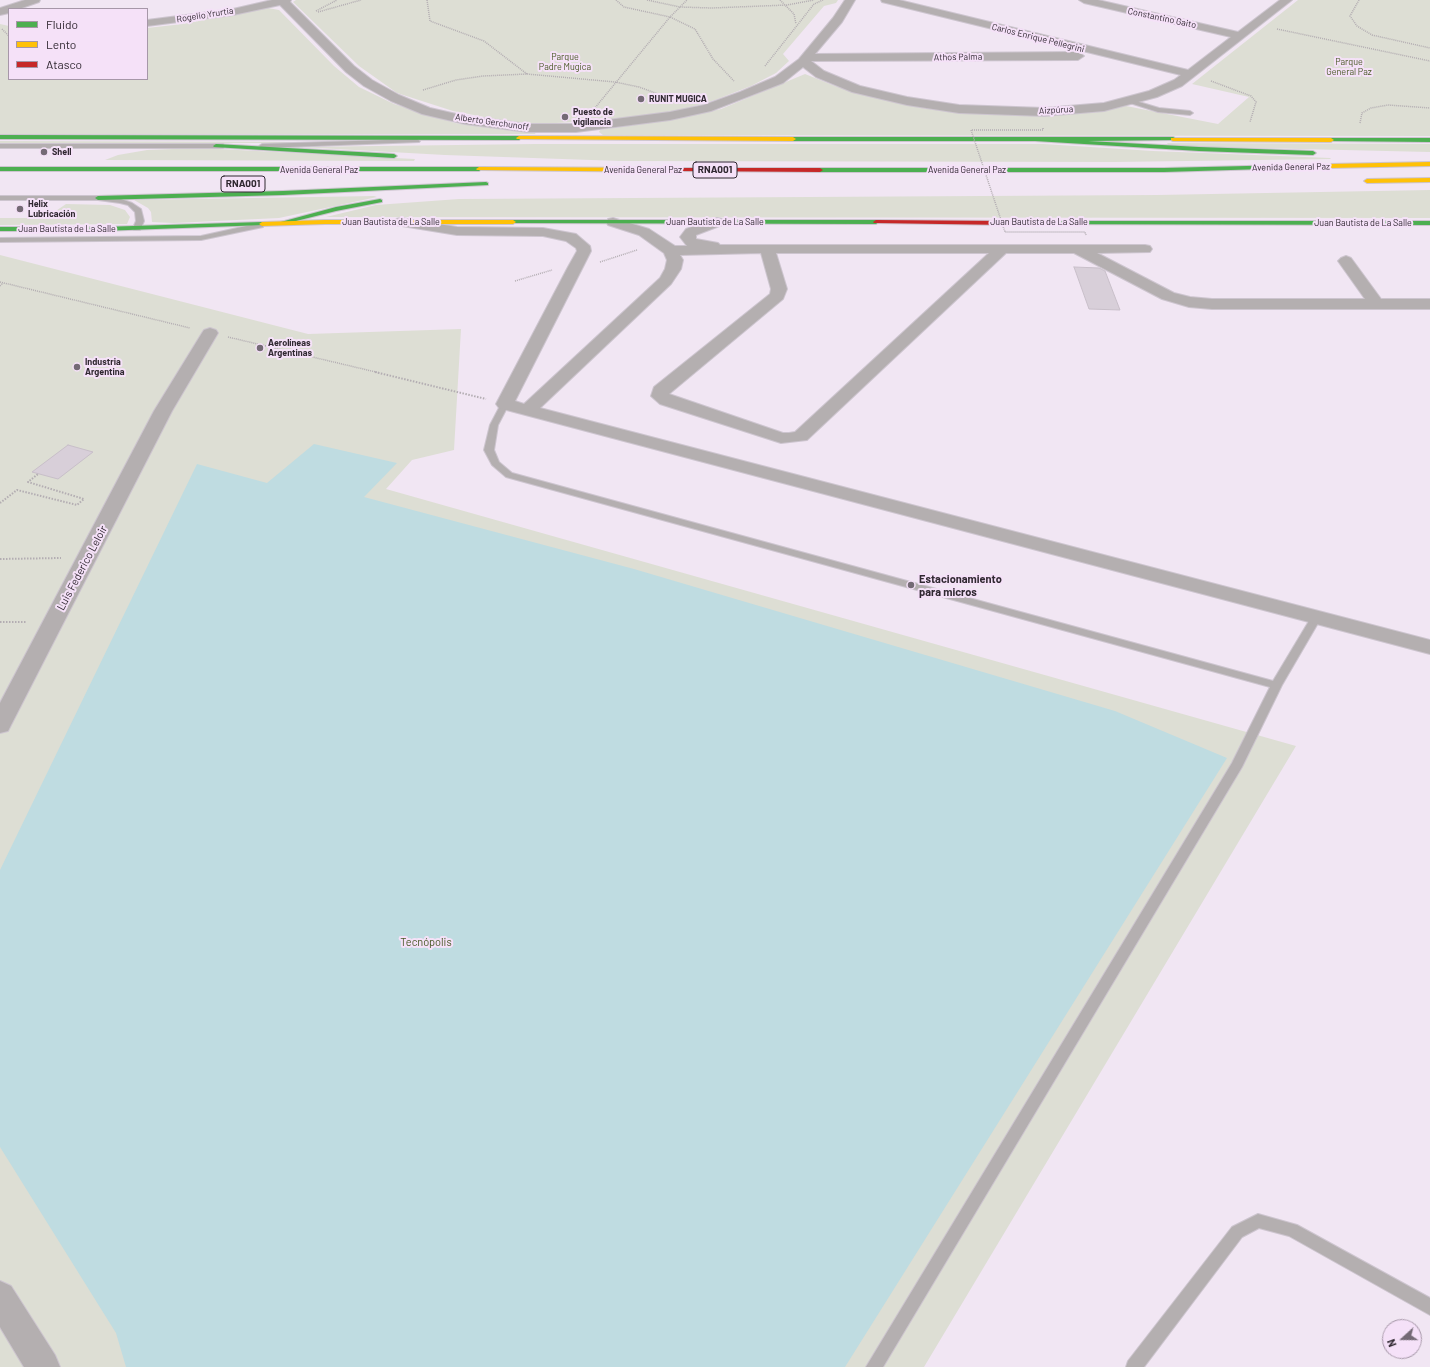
<!DOCTYPE html>
<meta charset="utf-8">
<style>
body{margin:0}
#map{position:relative;width:1430px;height:1367px;overflow:hidden;background:#f1e6f3;font-family:Barlow,sans-serif}
canvas{display:block}
.legend{position:absolute;left:8px;top:8px;width:140px;height:72px;box-sizing:border-box;background:#f5e1f8;border:1px solid #a697a8;margin:0;padding:5px 7px;list-style:none;font-size:12px;color:#302831}
.legend li{display:flex;align-items:center;gap:8px;height:20px}
.legend b{width:20px;border:1px solid #a697a8}
.north{position:absolute;left:1382px;top:1319px;width:40px;height:40px;box-sizing:border-box;background:#f5e1f8;border:1px solid #a697a8;border-radius:50%;rotate:249deg;font-size:11px;font-weight:700;line-height:16px;text-align:center;color:#302831}
.north::after{content:'';display:block;margin:auto;width:14px;height:18px;background:#746a75;clip-path:polygon(50% 0,100% 100%,50% 72%,0 100%)}
</style>
<div id="map">
<canvas width="1430" height="1367"></canvas>
<ul class="legend">
<li><b style="height:5px;background:#4caf50"></b>Fluido</li>
<li><b style="height:5px;background:#ffc107"></b>Lento</li>
<li><b style="height:5px;background:#c62828"></b>Atasco</li>
</ul>
<div class="north">N</div>
</div>
<script>
const context = document.querySelector('canvas').getContext('2d');
context.lineJoin = 'round';
function fillPath(path, color) { context.fillStyle = color; context.fill(path, 'evenodd'); }
const toPath = rows => new Path2D(rows.map(r => 'M' + r).join(''));
function trace(path, color, width, dash) { context.strokeStyle = color; context.lineWidth = width; context.lineCap = dash ? 'butt' : 'round'; context.setLineDash(dash || []); context.stroke(path); }
function drawText(font, color, halo, rows, align = 'center') {
  context.font = font + ' Barlow,sans-serif'; context.lineWidth = 4; context.setLineDash([]); context.textBaseline = 'middle'; context.strokeStyle = halo; context.fillStyle = color; for (const [text, x, y, turn = 0] of rows) {
    context.save(); context.translate(x, y); context.rotate((+turn || 0) * Math.PI / 180); context.textAlign = isNaN(turn) ? turn : align; if (halo) context.strokeText(text, 0, 0); context.fillText(text, 0, 0); context.restore();
  }
}
fillPath(toPath([
 [296,0,838,0,836,3,824,6,783,54,789,61,776,73,751,86,715,100,678,111,611,120,538,124,505,121,453,111,397,93,359,66,293,2],
 [1298,0,1430,0,1430,136,603,135,599,132,600,130,676,119,721,109,805,74,835,86,872,97,922,108,966,114,1081,113,1099,112,1126,106,1218,124,1249,97,1192,84],
 [268,8,279,10,334,66,359,87,394,104,455,123,505,130,536,132,535,134,0,134,0,24,9,26,9,79,147,79,147,28,183,24],
 [0,141,312,142,312,143,0,143],
 [1167,143,1430,144,1430,152,1169,146],
 [536,144,1043,144,1153,151,1330,158,1331,159,1115,162,621,161,445,155,300,147],
 [200,148,332,155,415,159,414,161,105,160,118,155,147,150],
 [1430,190,1430,218,326,217,376,205,459,199,1157,195],
 [374,196,377,197,279,218,174,223,152,222,151,212,148,208,134,200],
 [66,204,110,205,125,210,130,217,127,224,0,225,0,218,30,218,50,215],
 [0,255,308,334,461,329,454,450,412,460,386,489,1296,746,924,1367,0,1367]
]), '#ddded4');
fillPath(toPath([
 [314,444,397,463,364,497,634,569,1115,711,1227,758,845,1367,126,1367,116,1333,0,1147,0,870,197,464,267,483]
]), '#bfdce1');
const building = toPath([
 [1074,267,1099,268,1105,271,1120,310,1089,309,1074,267],
 [68,445,93,452,58,479,32,472,68,445]
]);
fillPath(building, '#d8cfd9');
trace(building, '#c8bfc9', 1);
const lane = toPath([
 [1129,99,1159,108,1190,111,1193,113,1190,115,1158,112,1127,102,1127,100,1129,99],
 [417,139,420,141,419,142,262,148,259,146,262,144,417,139],
 [0,144,223,144,226,146,223,148,0,148,0,144],
 [0,196,98,196,121,199,132,203,141,209,144,221,140,230,134,230,133,228,136,221,135,212,128,205,120,203,98,200,0,200,0,196],
 [260,223,264,225,263,227,201,240,0,242,0,238,201,236,260,223],
 [505,401,509,404,498,425,494,450,499,462,512,473,1273,681,1312,616,1316,615,1321,618,1282,685,1242,767,883,1367,866,1367,1232,763,1270,687,506,477,492,465,484,450,490,425,501,404,505,401],
 [1258,1214,1297,1225,1430,1298,1430,1315,1289,1236,1259,1228,1242,1237,1144,1367,1126,1367,1128,1361,1232,1227,1258,1214]
]);
const street = toPath([
 [25,0,40,0,39,2,19,9,9,9,9,13,0,15,0,8,25,0],
 [272,0,291,0,290,2,354,66,372,80,399,95,430,108,465,116,527,124,576,124,670,112,704,105,740,92,775,77,799,59,833,18,845,0,855,0,842,22,815,54,1078,52,1084,56,1078,60,811,61,824,71,860,86,907,97,959,105,1044,108,1104,103,1149,91,1174,80,1181,75,882,2,881,0,899,0,1188,70,1231,37,1084,3,1079,0,1098,0,1238,32,1280,0,1292,0,1182,86,1157,97,1104,111,1044,116,959,113,907,105,852,92,816,77,803,67,783,83,711,111,670,120,576,132,527,132,465,124,422,114,391,101,364,86,346,72,280,5,233,15,147,26,147,20,233,9,272,0],
 [401,218,457,227,543,228,576,234,590,246,591,251,515,401,524,404,660,278,665,269,667,260,664,253,639,235,608,225,606,222,608,219,613,218,649,229,675,246,687,246,680,237,686,229,717,218,722,219,724,222,722,225,696,235,696,239,718,243,720,245,1145,245,1150,246,1152,249,1150,252,1097,253,1174,293,1190,297,1212,299,1365,299,1338,261,1341,258,1346,256,1351,258,1381,299,1430,299,1430,309,1212,309,1189,307,1162,299,1074,253,1006,253,807,440,781,443,660,404,651,396,654,387,770,294,771,289,761,253,680,255,683,260,681,269,671,284,540,408,1430,640,1430,654,499,408,496,404,568,267,577,251,576,248,566,241,543,236,457,235,396,225,394,222,396,219,401,218],
 [776,253,989,253,795,432,789,433,783,433,669,394,783,299,787,289,776,253],
 [210,328,216,330,218,333,172,411,11,725,8,731,0,733,0,703,154,411,202,333,204,330,210,328],
 [0,1281,11,1286,55,1355,60,1367,24,1367,0,1327,0,1281]
]);
const fast = toPath([
 [0,135,519,136,522,138,519,140,0,139,0,135],
 [1173,137,1175,138,1175,140,1088,141,1199,147,1313,151,1316,153,1313,155,1199,151,1035,141,793,141,790,139,793,137,1173,137],
 [1331,138,1430,138,1430,142,1329,141,1328,140,1331,138],
 [216,144,394,154,397,156,394,158,214,147,213,146,216,144],
 [1329,164,1331,165,1331,167,1164,172,820,172,817,170,820,168,1164,168,1329,164],
 [0,167,479,167,482,169,479,171,0,171,0,167],
 [486,182,488,183,488,185,283,195,98,200,95,198,98,196,283,191,486,182],
 [380,199,382,200,382,202,336,211,280,225,277,223,336,207,380,199],
 [513,220,876,220,879,222,876,224,511,223,511,221,513,220],
 [1006,221,1430,221,1430,225,1004,224,1003,223,1006,221],
 [262,222,265,224,264,225,101,231,0,231,0,227,101,227,262,222]
]);
const slow = toPath([
 [519,136,793,137,796,139,793,141,517,139,516,138,519,136],
 [1171,138,1331,138,1334,140,1331,142,1173,141,1171,140,1171,138],
 [1430,162,1430,166,1329,168,1326,166,1329,164,1430,162],
 [479,167,678,168,681,170,678,172,477,170,476,169,479,167],
 [1430,178,1430,182,1367,183,1364,181,1367,179,1430,178],
 [325,220,513,220,516,222,513,224,325,224,262,226,259,224,262,222,325,220]
]);
const jam = toPath([
 [678,168,820,168,823,170,820,172,676,171,676,169,678,168],
 [876,220,1006,221,1009,223,1006,225,874,223,873,222,876,220]
]);
trace(lane, '#cdc5cf', 2);
trace(street, '#cdc5cf', 2);
trace(fast, '#cdc5cf', 2);
trace(slow, '#cdc5cf', 2);
trace(jam, '#cdc5cf', 2);
trace(toPath([
 [427,0,430,21,484,41,527,74],
 [616,0,624,7,670,17,695,29,713,59,734,81],
 [647,0,680,7,712,8,787,5,814,0],
 [780,0,794,14,796,24],
 [1359,0,1350,16,1357,26,1372,35,1430,48],
 [316,11,337,0],
 [318,12,361,0],
 [2,29,9,36],
 [1277,29,1430,61],
 [765,66,814,4,823,0],
 [1211,81,1251,96,1256,102,1250,122],
 [423,90,456,80,483,76,527,74,615,82,639,87,669,98],
 [594,109,670,17,687,0],
 [1360,123,1362,113,1371,108,1388,105,1430,108],
 [600,262,637,250],
 [515,281,552,270],
 [0,282,190,328],
 [0,286,3,283],
 [228,337,380,373]
]), '#b3adb2', 1.5, [1, 1]);
trace(toPath([
 [375,372,486,399],
 [0,503,17,490,77,505,84,499,28,482,38,474],
 [0,559,61,558],
 [0,622,27,622]
]), '#b3adb2', 2, [1.5, 1.5]);
fillPath(lane, '#b4afb0');
fillPath(street, '#b4afb0');
fillPath(fast, '#4caf50');
fillPath(slow, '#ffc107');
fillPath(jam, '#c62828');
trace(toPath([
 [1043,128,1043,130,971,130,1005,232,1085,232,1086,235]
]), '#b3adb2', 1.5, [1, 1]);
for (const [x, y, r, color] of [
 [641,99,4,"#746a75"],
 [565,117,4,"#746a75"],
 [44,152,4,"#746a75"],
 [20,209,4,"#746a75"],
 [260,348,4,"#746a75"],
 [77,367,4,"#746a75"],
 [911,585,4,"#746a75"]
]) { const dot = new Path2D(); dot.arc(x, y, r, 0, 2 * Math.PI); context.fillStyle = color; context.fill(dot); trace(dot, '#f5e1f8', 1.5); }
drawText('9px', '#302831', '#f5e1f8', [
 ["Rogelio Yrurtia",205,15,-9],
 ["Constantino Gaito",1162,18,12],
 ["Carlos Enrique Pellegrini",1038,38,14],
 ["Athos Palma",958,57,-1],
 ["Aizpúrua",1056,110,-3],
 ["Alberto Gerchunoff",492,122,8],
 ["Avenida General Paz",1291,167,-1],
 ["Avenida General Paz",319,170],
 ["Avenida General Paz",643,170],
 ["Avenida General Paz",967,170],
 ["Juan Bautista de La Salle",391,222],
 ["Juan Bautista de La Salle",715,222],
 ["Juan Bautista de La Salle",1039,222],
 ["Juan Bautista de La Salle",1363,223],
 ["Juan Bautista de La Salle",67,229]
]);
drawText('9px', '#485825', '#f5e1f8', [
 ["Parque",565,57],
 ["Padre Mugica",565,67],
 ["Parque",1349,62],
 ["General Paz",1349,72]
]);
drawText('bold 9px', '#302831', '#f5e1f8', [
 ["RUNIT MUGICA",649,99],
 ["Puesto de",573,112],
 ["vigilancia",573,122],
 ["Shell",52,152],
 ["Helix",28,204],
 ["Lubricación",28,214],
 ["Aerolíneas",268,343],
 ["Argentinas",268,353],
 ["Industria",85,362],
 ["Argentina",85,372]
], 'left');
for (const [x, y, w] of [
 [715,170,44],
 [243,184,44]
]) { const box = new Path2D(); box.roundRect(x - w / 2, y - 8, w, 16, 3); context.fillStyle = '#f5e1f8'; context.fill(box); trace(box, '#302831', 1); }
drawText('bold 10px', '#302831', null, [
 ["RNA001",715,170],
 ["RNA001",243,184]
]);
drawText('11px', '#302831', '#f5e1f8', [
 ["Luis Federico Leloir",82,568,-62]
]);
drawText('bold 11px', '#302831', '#f5e1f8', [
 ["Estacionamiento",919,579],
 ["para micros",919,592]
], 'left');
drawText('11px', '#485825', '#f5e1f8', [
 ["Tecnópolis",426,942]
]);
</script>
